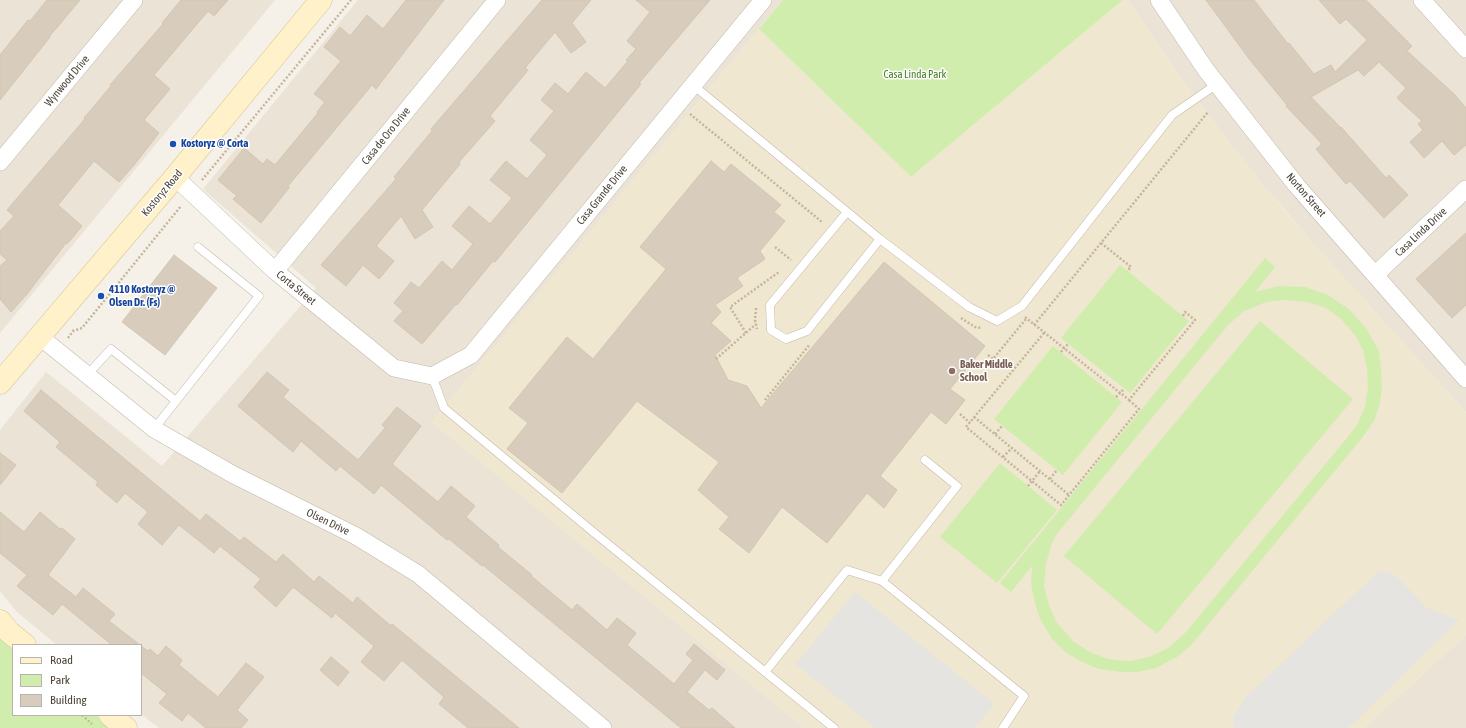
<!DOCTYPE html>
<style>
body{margin:0}
#map{position:relative;width:1466px;height:728px;overflow:hidden;background:#f5f1e8;font-family:"Asap Condensed",sans-serif}
canvas{display:block}
.legend{position:absolute;left:12px;top:644px;width:130px;height:72px;box-sizing:border-box;background:#fff;border:1px solid #b7b3af;margin:0;padding:5px 7px;list-style:none;font-size:12px;color:#4a4236}
.legend li{display:flex;align-items:center;gap:8px;height:20px}
.legend b{width:20px;border:1px solid #b7b3af}
</style>
<div id="map">
<canvas width="1466" height="728"></canvas>
<ul class="legend">
<li><b style="height:5px;background:#fff1c9"></b>Road</li>
<li><b style="height:11px;background:#d1edae"></b>Park</li>
<li><b style="height:11px;background:#d8cdbd"></b>Building</li>
</ul>
</div>
<script>
const context = document.querySelector('canvas').getContext('2d');
context.lineJoin = 'round';
function fillPath(path, color) { context.fillStyle = color; context.fill(path, 'evenodd'); }
const toPath = rows => new Path2D(rows.map(r => 'M' + r).join(''));
function trace(path, color, width, dash) { context.strokeStyle = color; context.lineWidth = width; context.lineCap = dash ? 'butt' : 'round'; context.setLineDash(dash || []); context.stroke(path); }
function drawText(font, color, halo, rows, align = 'center') {
  context.font = font + ' "Asap Condensed",sans-serif'; context.lineWidth = 3; context.setLineDash([]); context.textBaseline = 'middle'; context.strokeStyle = halo; context.fillStyle = color; for (const [text, x, y, turn = 0] of rows) {
    context.save(); context.translate(x, y); context.rotate((+turn || 0) * Math.PI / 180); context.textAlign = isNaN(turn) ? turn : align; if (halo) context.strokeText(text, 0, 0); context.fillText(text, 0, 0); context.restore();
  }
}
fillPath(toPath([
 [0,0,275,0,0,333],
 [358,0,783,0,432,422,804,728,159,728,141,714,141,645,57,645,16,611,0,591,0,430,46,372,162,466,316,288,203,189],
 [1128,0,1466,0,1466,412,1320,251,1261,182,1223,134,1182,80],
 [1466,635,1466,728,1364,728]
]), '#eae3d6');
fillPath(toPath([
 [1123,0,1128,0,1182,80,1223,134,1284,210,1466,412,1466,635,1364,728,804,728,431,422,759,29,911,177]
]), '#f0e7d1');
fillPath(toPath([
 [783,0,1123,0,911,177,759,29],
 [1265,258,1275,267,1255,292,1279,286,1305,287,1328,295,1349,309,1366,328,1379,351,1381,368,1382,388,1379,407,1374,421,1362,438,1192,644,1177,657,1156,668,1137,672,1121,672,1099,669,1080,661,1065,652,1052,639,1040,619,1034,600,1031,583,1032,566,1011,592,1000,583],
 [1286,300,1307,302,1326,308,1340,318,1355,335,1363,350,1367,370,1368,388,1365,406,1358,423,1347,438,1186,632,1170,647,1149,657,1130,661,1108,659,1090,652,1074,642,1057,623,1049,605,1044,586,1046,564,1051,546,1056,535,1228,325,1243,312,1266,302],
 [1120,265,1189,321,1130,393,1061,338],
 [1260,321,1353,399,1157,634,1064,556],
 [1053,346,1122,402,1063,475,994,419],
 [1000,463,1057,510,997,583,940,537],
 [0,636,13,647,13,715,96,715,111,728,0,728]
]), '#d1edae');
fillPath(toPath([
 [1380,570,1395,575,1427,608,1459,620,1348,728,1234,728,1233,718,1245,698],
 [855,592,994,704,975,728,875,728,796,664]
]), '#e6e4e0');
const building = toPath([
 [47,0,80,0,49,37,50,37,0,100,0,55,28,20,30,21,47,0],
 [181,0,228,0,214,16,208,11,154,75,170,89,144,120,159,133,134,165,119,182,94,161,58,205,82,226,67,244,66,243,27,294,11,312,0,299,0,266,7,260,0,254,0,231,14,216,7,210,85,119,84,118,111,86,110,85,163,24,162,23,181,0],
 [406,0,444,0,376,89,372,85,288,186,289,188,261,223,233,199,237,196,218,180,244,148,263,164,267,159,275,165,318,113,317,112,325,102,314,94,341,61,324,47,340,27,350,36,367,15,383,29,406,0],
 [542,0,591,0,572,23,586,42,571,53,555,32,525,68,528,70,490,116,495,121,459,162,460,164,422,210,433,227,415,239,401,216,376,246,394,261,379,279,363,265,346,286,321,265,396,179,394,177,432,131,431,129,542,0],
 [636,0,710,0,639,83,641,84,495,262,493,261,457,305,456,304,422,344,394,321,403,311,394,303,411,282,419,288,442,261,452,270,473,244,452,226,469,206,490,224,512,198,490,180,506,161,527,179,547,155,530,140,554,111,541,100,555,83,568,94,586,72,605,88,628,61,626,60,636,49,627,41,650,12,636,0],
 [1206,0,1254,0,1288,44,1289,43,1314,74,1331,65,1335,72,1367,40,1346,19,1340,24,1319,0,1366,0,1412,46,1407,51,1455,95,1466,108,1466,145,1454,155,1442,141,1424,158,1410,142,1423,130,1418,124,1422,121,1397,98,1406,88,1379,62,1364,76,1358,70,1311,97,1341,128,1341,127,1386,178,1389,175,1408,195,1384,218,1350,181,1346,184,1316,149,1322,144,1286,106,1287,105,1250,60,1206,0],
 [711,161,724,172,731,164,781,205,774,212,785,221,760,251,765,259,737,278,743,286,715,305,721,312,711,323,731,341,715,355,728,380,747,386,761,408,884,262,985,346,950,389,965,400,946,424,931,412,880,476,897,490,884,508,867,493,827,543,782,507,749,553,719,529,729,517,698,490,719,462,637,401,562,493,507,449,528,423,509,408,567,337,593,359,666,269,640,247,711,161],
 [1466,233,1466,305,1452,318,1416,279,1466,233],
 [174,255,217,288,165,355,122,322,174,255],
 [267,372,289,390,283,397,358,460,385,428,382,425,397,407,421,426,392,464,438,502,451,486,475,506,466,517,499,545,498,547,532,575,531,576,572,610,577,604,607,630,617,618,636,633,627,645,674,684,693,660,686,654,694,644,725,670,717,680,705,670,687,692,709,710,712,708,735,728,681,728,483,565,482,566,449,539,447,540,381,485,374,494,340,466,336,471,301,441,293,452,238,406,267,372],
 [41,390,200,521,206,514,240,541,244,537,276,562,283,554,314,582,319,576,353,603,357,597,391,626,392,624,519,728,468,728,439,704,444,697,402,660,384,681,361,662,374,646,335,613,332,618,293,587,276,607,254,587,261,579,220,546,214,553,179,525,162,545,138,524,148,512,125,493,117,503,96,485,98,482,56,447,60,442,24,411,41,390],
 [0,453,16,465,0,485,0,453],
 [0,512,24,532,40,512,60,529,62,528,75,539,48,575,76,597,83,588,115,614,109,621,140,645,112,645,62,604,53,615,17,586,27,575,0,553,0,512],
 [141,646,148,651,150,649,158,656,166,646,182,660,179,665,218,697,246,663,264,677,237,710,248,720,241,728,206,728,188,713,182,721,159,703,167,694,141,673,141,646],
 [331,657,349,672,338,686,320,670,331,657]
]);
fillPath(building, '#d8cdbd');
trace(building, '#d4c5af', 1);
const lane = toPath([
 [693,85,880,239,969,307,997,321,1022,306,1172,115,1217,84],
 [847,212,770,305,771,330,786,339,807,331,880,239],
 [88,374,111,349,176,401,259,296,198,247],
 [432,376,444,408,592,531,834,728],
 [154,429,176,401],
 [882,581,957,486,925,460],
 [765,672,847,570,882,581,1024,696,1003,728]
]);
const street = toPath([
 [1159,0,1206,70,1297,186,1466,379],
 [1422,0,1466,49],
 [0,162,134,0],
 [175,177,275,271,394,368,432,376,471,355,763,0],
 [275,271,497,0],
 [1376,274,1466,189],
 [39,336,154,429,232,474,356,536,418,574,603,728]
]);
const secondary = toPath([
 [0,383,175,177,321,0],
 [0,621,9,632,25,645],
 [110,715,126,728]
]);
trace(lane, '#c2b9aa', 9);
trace(street, '#c2b9aa', 18);
trace(secondary, '#d9c694', 23);
trace(toPath([
 [690,114,822,222,821,222],
 [202,180,351,0],
 [1101,243,1131,267,1127,271],
 [775,247,791,260],
 [756,308,755,320,757,329],
 [1025,317,1129,400,1195,320,1185,312,1183,316],
 [961,318,975,327,981,328],
 [1034,325,1208,112],
 [746,333,730,307,779,272],
 [1044,333,966,427,1061,505,1139,409,1129,400],
 [68,338,73,331,82,328,181,206],
 [1061,352,1068,344],
 [988,355,993,359,1026,319],
 [716,359,756,324],
 [1116,397,1124,389],
 [765,400,810,344],
 [960,414,970,423],
 [974,417,1069,495],
 [995,434,1002,426],
 [1003,457,1012,448],
 [1050,479,1057,470],
 [1028,486,1040,471],
 [82,715,92,724]
]), '#c5b59a', 2.5, [2, 2]);
trace(lane, '#fff', 8);
trace(street, '#fff', 17);
trace(secondary, '#fff1c9', 22);
for (const [x, y, r, color] of [
 [173,144,4,"#1a4fb4"],
 [101,296,4,"#1a4fb4"],
 [952,371,4,"#8d6e63"]
]) { const dot = new Path2D(); dot.arc(x, y, r, 0, 2 * Math.PI); context.fillStyle = color; context.fill(dot); trace(dot, '#fff', 1.5); }
drawText('11px', '#488123', '#fff', [
 ["Casa Linda Park",915,75]
]);
drawText('11px', '#4a4236', '#fff', [
 ["Wynwood Drive",67,81,-50],
 ["Casa de Oro Drive",386,136,-51],
 ["Kostoryz Road",162,193,-50],
 ["Casa Grande Drive",602,195,-51],
 ["Norton Street",1306,195,49],
 ["Casa Linda Drive",1421,232,-43],
 ["Corta Street",296,288,39],
 ["Olsen Drive",328,522,26]
]);
drawText('bold 11px', '#164399', '#fff', [
 ["Kostoryz @ Corta",181,144],
 ["4110 Kostoryz @",109,290],
 ["Olsen Dr. (Fs)",109,303]
], 'left');
drawText('bold 11px', '#785e54', '#fff', [
 ["Baker Middle",960,365],
 ["School",960,378]
], 'left');
</script>
